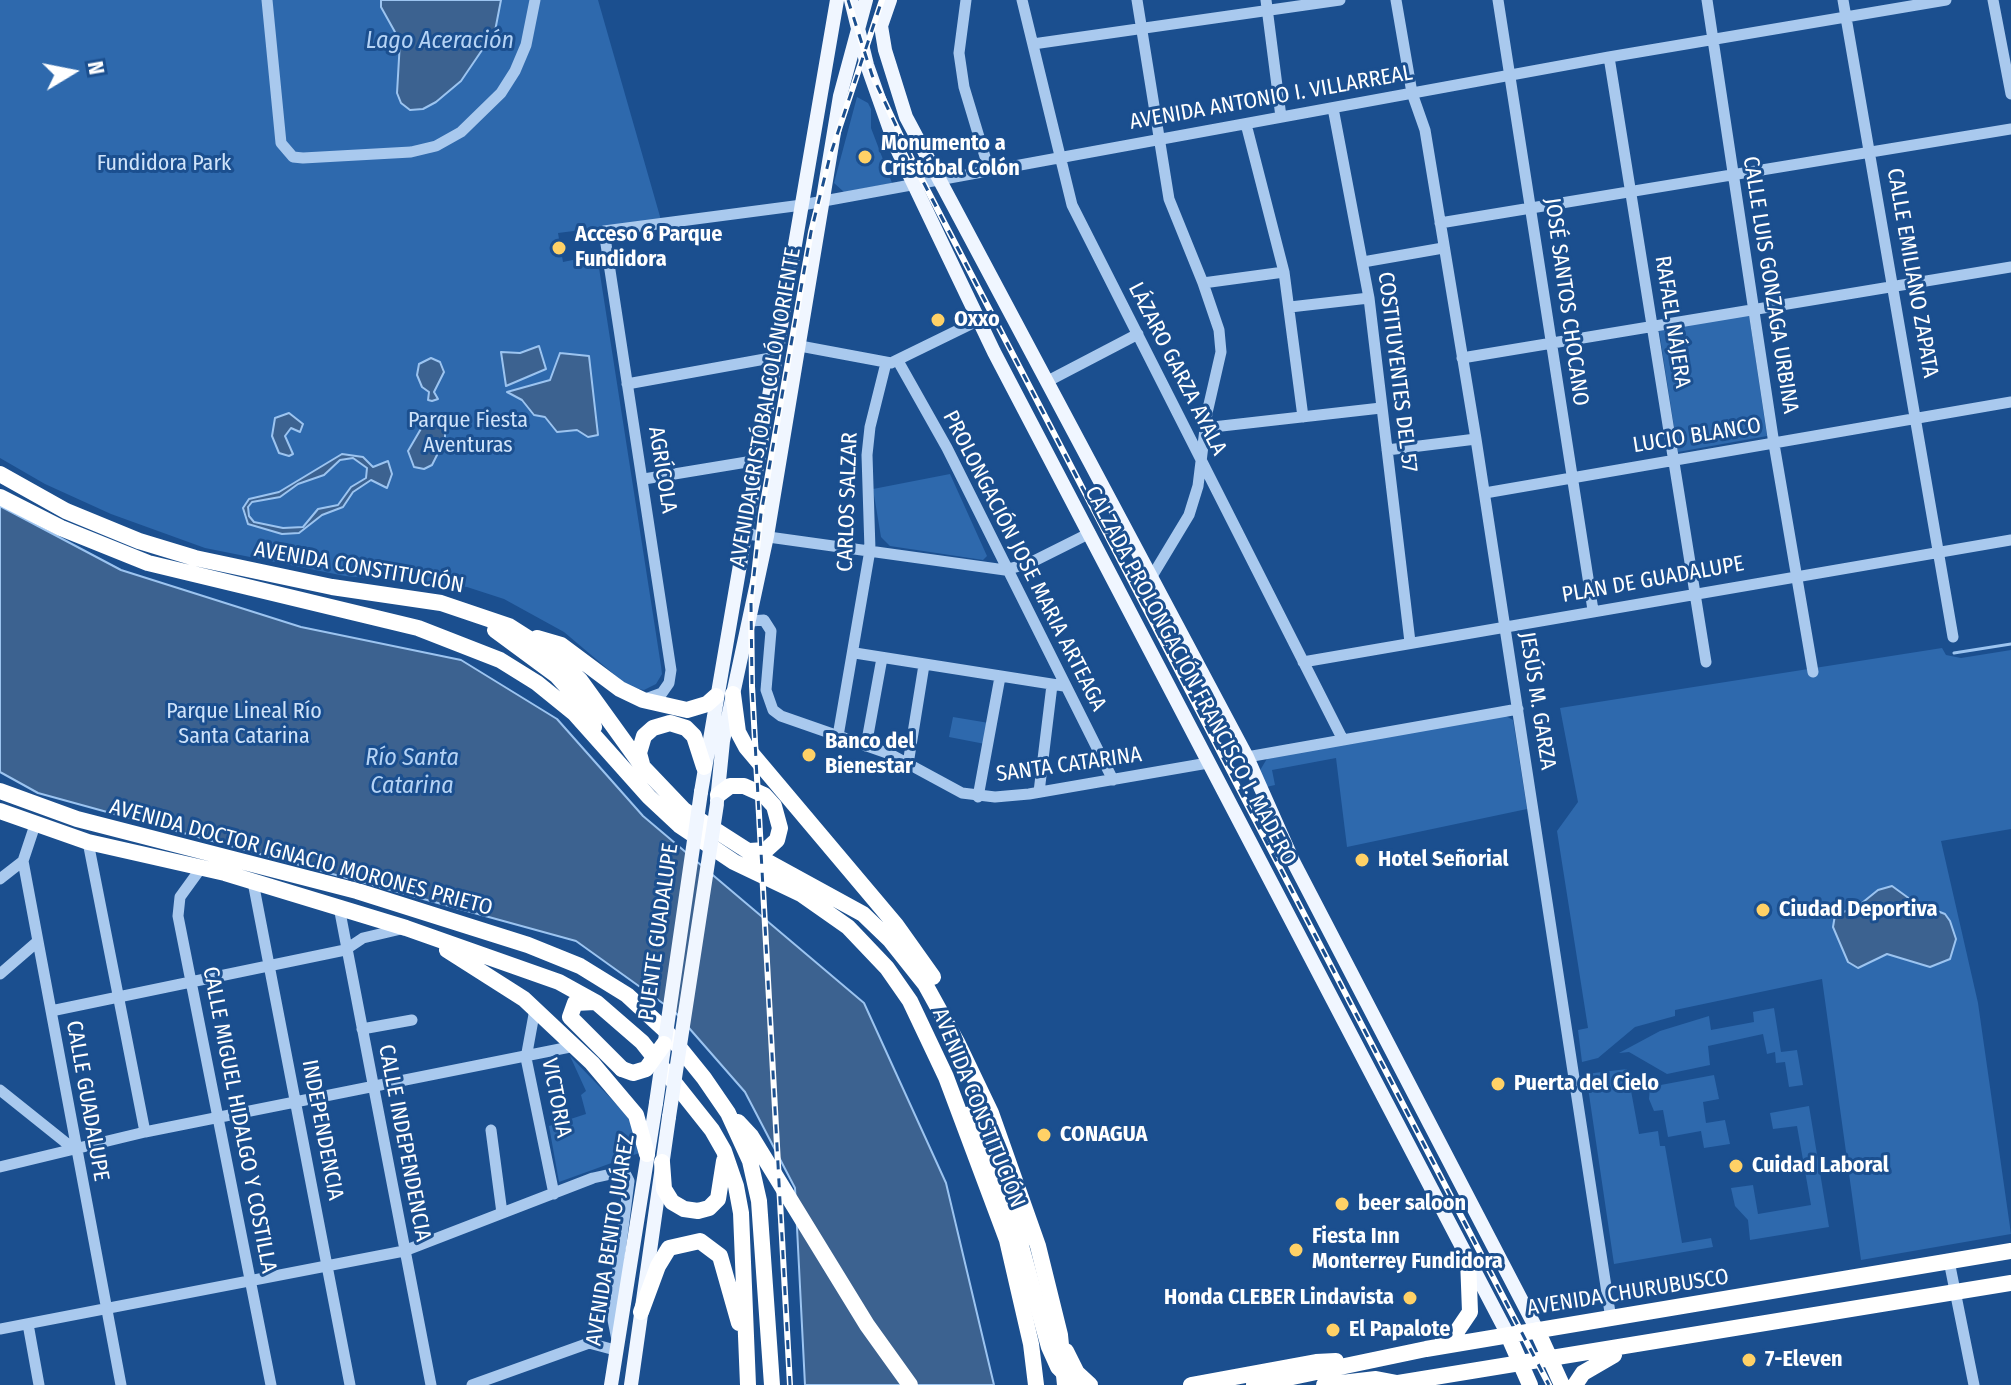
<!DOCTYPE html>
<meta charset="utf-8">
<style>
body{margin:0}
#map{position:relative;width:2011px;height:1385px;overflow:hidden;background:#1b4f8f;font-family:"Fira Sans Condensed",sans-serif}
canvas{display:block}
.north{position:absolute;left:32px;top:32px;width:80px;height:80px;-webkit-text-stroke:6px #1b4f8f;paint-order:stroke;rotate:80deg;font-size:22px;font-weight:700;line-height:32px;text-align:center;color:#fff}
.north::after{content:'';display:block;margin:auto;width:28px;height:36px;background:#fff;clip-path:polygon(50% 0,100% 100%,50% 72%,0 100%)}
</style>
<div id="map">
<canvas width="2011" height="1385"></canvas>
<div class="north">N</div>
</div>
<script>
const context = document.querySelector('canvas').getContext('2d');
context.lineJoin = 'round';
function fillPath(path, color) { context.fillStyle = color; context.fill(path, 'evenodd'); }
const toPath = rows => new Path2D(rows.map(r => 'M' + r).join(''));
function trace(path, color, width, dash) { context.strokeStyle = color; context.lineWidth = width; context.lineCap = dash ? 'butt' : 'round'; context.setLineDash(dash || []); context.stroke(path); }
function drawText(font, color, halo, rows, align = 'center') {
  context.font = font + ' "Fira Sans Condensed",sans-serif'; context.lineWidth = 6; context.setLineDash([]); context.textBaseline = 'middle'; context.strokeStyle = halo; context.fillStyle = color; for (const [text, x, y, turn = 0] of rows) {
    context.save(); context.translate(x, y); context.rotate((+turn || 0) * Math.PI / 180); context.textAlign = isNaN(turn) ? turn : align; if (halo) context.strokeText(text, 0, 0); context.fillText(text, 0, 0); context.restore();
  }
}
fillPath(toPath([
 [0,0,598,0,661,220,558,233,563,262,597,255,661,666,662,674,656,684,644,690,629,687,564,632,504,599,467,587,345,576,205,548,111,514,45,484,0,458],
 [857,97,868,103,871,109,871,128,892,183,844,192,834,183],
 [1749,315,1767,436,1678,452,1659,330],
 [950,474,987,556,983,560,890,546,881,537,873,489],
 [1942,648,1946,655,1961,658,2011,650,2011,829,1941,841,1978,1003,2011,1234,1861,1260,1822,979,1675,1010,1675,1016,1635,1027,1598,1058,1582,1062,1578,1030,1588,1028,1557,831,1578,802,1560,708],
 [1504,715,1513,720,1527,809,1347,847,1336,758,1272,770,1275,785,1266,787,1259,772,1268,757],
 [953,717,989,723,985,744,949,737],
 [1774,1008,1781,1052,1797,1050,1803,1085,1789,1087,1785,1062,1776,1063,1775,1052,1767,1054,1763,1034,1708,1046,1710,1065,1667,1074,1629,1052,1619,1053,1660,1031,1709,1016,1711,1030,1754,1022,1753,1012],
 [570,1056,624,1112,635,1127,642,1152,559,1182,549,1126,586,1114,581,1095,586,1091],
 [1627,1069,1639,1134,1658,1131,1660,1146,1665,1146,1682,1243,1711,1238,1713,1247,1614,1264,1586,1074],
 [1714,1075,1719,1099,1703,1102,1706,1123,1725,1120,1730,1144,1704,1148,1701,1131,1668,1137,1663,1110,1654,1111,1649,1099,1650,1087],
 [1809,1106,1829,1227,1750,1240,1748,1220,1735,1206,1731,1188,1753,1185,1758,1214,1811,1205,1797,1126,1773,1129,1770,1113]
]), '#2e69ad');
const water = toPath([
 [381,0,501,0,495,31,461,81,436,102,423,109,410,110,401,103,397,93,400,41,381,7,381,0],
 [539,346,546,369,506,386,501,352,520,353,539,346],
 [560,353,589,356,598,435,588,437,577,430,557,432,545,417,534,415,522,400,507,392,550,380,560,353],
 [431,358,440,362,444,372,434,392,438,399,432,401,428,400,429,392,422,387,417,375,419,364,431,358],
 [289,413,303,424,300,432,291,428,285,436,293,454,289,456,279,453,272,436,275,418,289,413],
 [430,422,445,431,445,439,432,465,424,469,414,467,408,451,422,427,430,422],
 [342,454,363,457,373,467,388,461,392,474,387,488,371,480,353,492,343,507,322,515,299,533,282,534,248,524,243,508,249,499,279,492,342,454],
 [353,458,367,468,366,478,351,487,338,505,318,509,303,527,283,528,254,522,249,516,248,507,252,502,280,497,298,484,324,475,340,460,353,458],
 [0,506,121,570,301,627,461,660,557,719,643,816,864,1003,946,1183,994,1385,805,1385,795,1188,745,1092,675,1012,576,941,38,793,0,772,0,506],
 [1892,886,1914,902,1945,914,1950,921,1956,939,1950,959,1930,967,1887,954,1858,968,1848,962,1833,927,1835,915,1857,907,1878,890,1892,886]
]);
fillPath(water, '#3c6290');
trace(water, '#9cc4f0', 2);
trace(toPath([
 [1954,653,2011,644]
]), '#9cc4f0', 3);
trace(toPath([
 [267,0,281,143,293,157,303,158,411,152,436,146,461,132,501,93,515,71,526,45,535,0],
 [966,0,959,53,964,87,989,170],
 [1022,0,1072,205,1343,740],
 [1137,0,1169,199,1203,283,1219,330,1221,352,1207,413,1198,486,1189,515,1151,578],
 [1266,0,1281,117],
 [1396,0,1412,93,1425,130,1476,439,1611,1319],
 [1498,0,1593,610],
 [1707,0,1774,444,1813,672],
 [1843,0,1953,637],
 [1993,0,2011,94],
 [1033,44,1340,0],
 [1609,57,1706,662],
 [1333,108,1369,298,1410,642],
 [1246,124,1284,272,1303,417],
 [1440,223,2011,129],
 [1363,262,1443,248],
 [1203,283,1284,272],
 [1290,307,1369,298],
 [800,346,891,363,979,320],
 [1462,358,2011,267],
 [898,361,947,448,1113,780],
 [1048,381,1138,334],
 [627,384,776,357],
 [1204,428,1381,408],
 [1387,450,1476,439],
 [644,479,759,460],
 [1485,493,2011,402],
 [747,534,1005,570,1030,563,1090,533],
 [751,621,764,620,771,631,766,690,773,710,781,716,890,754,962,793,995,797,1029,794,1208,763],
 [855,653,1064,686],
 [1303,662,2011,540],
 [643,700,662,693,669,683,671,670,604,231,802,205,1609,57,1946,0],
 [838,736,870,550,867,455,870,427,886,363],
 [866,746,882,658],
 [1247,757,1518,709],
 [908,764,924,665],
 [1039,792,1052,685],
 [978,797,1000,677],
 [35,825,23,861,121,1385],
 [88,842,145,1132],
 [201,868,180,897,178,916,271,1385],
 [0,879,23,861],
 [253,882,350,1385],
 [339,907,431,1385],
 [0,974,37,942],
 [535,1009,526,1058,554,1194],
 [51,1011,345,950,363,938,401,929],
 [362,1029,412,1020],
 [0,1090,75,1150],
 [491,1130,502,1213],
 [0,1167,145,1132,575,1046],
 [1949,1261,1974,1385],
 [28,1324,39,1385],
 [0,1329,404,1251,593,1178,620,1172,625,1173,629,1181,612,1315,617,1340],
 [472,1385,589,1343,615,1350]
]), '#a9c9ee', 11);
trace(toPath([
 [851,0,867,65,896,147,994,352,1508,1335],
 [890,0,881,26,885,50,906,117,1247,757,1294,863,1537,1330],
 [701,792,837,0],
 [717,801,723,741,767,536,840,96,866,0],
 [611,1385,656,1103],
 [631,1385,669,1117]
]), '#f0f6ff', 14);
trace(toPath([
 [0,474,66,511,139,541,195,558,332,587,441,603,509,626,553,654,580,680,642,766,684,810,748,851,863,914,890,940,925,984,957,1042,991,1113,1038,1246,1060,1335,1065,1385],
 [0,497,61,528,148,563,418,628,500,660,537,683,574,713,649,797,679,825,734,862,801,894,848,927,887,968,910,1001,946,1077,1007,1240,1031,1344,1036,1385],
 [495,630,556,675,584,706,594,727],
 [537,638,561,645,620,689,643,700,687,710,707,704,716,696],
 [733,694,738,732,746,747,896,925,933,977],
 [642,764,639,753,644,736,653,728,670,723,686,728,694,736,704,767],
 [0,791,77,819,357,891,528,945,580,966,627,995,666,1031,704,1078,728,1113,750,1161,759,1201,772,1385],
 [718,795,730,786,744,786,764,795,774,806,780,828,777,840,766,850,749,851],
 [0,811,88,842,225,873,406,928,559,982,597,1003,642,1042,712,1130,724,1151,736,1186,741,1213,748,1385],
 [447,950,524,999,592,1063,636,1115,647,1154],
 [595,1002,575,1003,570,1017,622,1069],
 [970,1114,988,1147,1021,1246],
 [738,1122,751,1136,867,1325,910,1385],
 [662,1162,664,1189,672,1202,684,1209,698,1211,709,1208,718,1199,724,1161],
 [641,1312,658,1266,669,1248,700,1241,720,1256,739,1323],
 [1537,1330,1562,1385],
 [1508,1335,1530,1385],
 [1440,1345,1453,1337,1470,1312,1468,1259],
 [1066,1351,1077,1373,1090,1385],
 [1191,1385,1316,1362,1336,1361],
 [1254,1385,1426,1349,2011,1251],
 [1324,1385,1376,1379,1397,1383],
 [1386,1385,2011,1283],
 [1575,1385,1583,1373,1614,1355]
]), '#fff', 16);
const rail = toPath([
 [848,0,872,75,917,170,1549,1385],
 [790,1385,752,686,751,602,761,514,811,232,830,156,882,0]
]);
trace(rail, '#fff', 6);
trace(rail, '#1b4f8f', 3, [9]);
trace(toPath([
 [656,1103,701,792],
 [669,1117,717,804]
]), '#f0f6ff', 14);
trace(toPath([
 [622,1069,633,1073,646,1069,664,1044],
 [1021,1246,1049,1347,1058,1367,1076,1385]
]), '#fff', 16);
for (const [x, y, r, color] of [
 [865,157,8,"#ffd166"],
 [559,248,8,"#ffd166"],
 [938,320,8,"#ffd166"],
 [809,755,8,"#ffd166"],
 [1362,860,8,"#ffd166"],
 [1763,910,8,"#ffd166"],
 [1498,1084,8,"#ffd166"],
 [1044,1135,8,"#ffd166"],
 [1736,1166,8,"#ffd166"],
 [1342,1204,8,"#ffd166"],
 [1296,1250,8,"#ffd166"],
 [1410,1298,8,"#ffd166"],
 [1333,1330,8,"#ffd166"],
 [1749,1360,8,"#ffd166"]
]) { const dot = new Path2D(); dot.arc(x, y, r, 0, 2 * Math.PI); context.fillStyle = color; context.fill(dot); trace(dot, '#1b4f8f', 3); }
drawText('22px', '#fff', '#1b4f8f', [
 ["AVENIDA ANTONIO I. VILLARREAL",1271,98,-10],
 ["CALLE EMILIANO ZAPATA",1912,273,80],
 ["CALLE LUIS GONZAGA URBINA",1770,285,81],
 ["JOSÉ SANTOS CHOCANO",1566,302,82],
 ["RAFAEL NÁJERA",1672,322,81],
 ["LÁZARO GARZA AYALA",1177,369,63],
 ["COSTITUYENTES DEL 57",1397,372,83],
 ["AVENIDA CRISTÓBAL COLÓN ORIENTE",766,407,-80],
 ["LUCIO BLANCO",1697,436,-9],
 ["AGRÍCOLA",662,470,81],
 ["CARLOS SALZAR",848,502,-88],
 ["PROLONGACIÓN JOSE MARIA ARTEAGA",1024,561,63],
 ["AVENIDA CONSTITUCIÓN",359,568,10],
 ["PLAN DE GUADALUPE",1653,580,-10],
 ["CALZADA PROLONGACIÓN FRANCISCO I. MADERO",1190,676,62],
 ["JESÚS M. GARZA",1537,701,81],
 ["SANTA CATARINA",1069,765,-8],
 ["AVENIDA DOCTOR IGNACIO MORONES PRIETO",301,858,15],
 ["PUENTE GUADALUPE",659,932,-82],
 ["VICTORIA",556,1098,79],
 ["CALLE GUADALUPE",87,1101,80],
 ["AVENIDA CONSTITUCIÓN",978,1108,68],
 ["CALLE MIGUEL HIDALGO Y COSTILLA",239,1120,79],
 ["INDEPENDENCIA",322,1130,79],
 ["CALLE INDEPENDENCIA",404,1143,79],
 ["AVENIDA BENITO JUÁREZ",611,1240,-81],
 ["AVENIDA CHURUBUSCO",1628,1293,-9]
]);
drawText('bold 22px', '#fff', '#1b4f8f', [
 ["Monumento a",881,144],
 ["Cristóbal Colón",881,169],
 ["Acceso 6 Parque",575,235],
 ["Fundidora",575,260],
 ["Oxxo",954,320],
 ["Banco del",825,742],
 ["Bienestar",825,767],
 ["Hotel Señorial",1378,860],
 ["Ciudad Deportiva",1779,910],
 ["Puerta del Cielo",1514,1084],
 ["CONAGUA",1060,1135],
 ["Cuidad Laboral",1752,1166],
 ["beer saloon",1358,1204],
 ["Fiesta Inn",1312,1237],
 ["Monterrey Fundidora",1312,1262],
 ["Honda CLEBER Lindavista",1394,1298,"right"],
 ["El Papalote",1349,1330],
 ["7-Eleven",1765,1360]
], 'left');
drawText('22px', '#cfe3fa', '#1b4f8f', [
 ["Fundidora Park",164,164],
 ["Parque Fiesta",468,421],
 ["Aventuras",468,446],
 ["Parque Lineal Río",244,712],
 ["Santa Catarina",244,737]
]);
drawText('italic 24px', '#b5d3f5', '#1b4f8f', [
 ["Lago Aceración",440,41],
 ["Río Santa",412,758],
 ["Catarina",412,786]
]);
</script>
